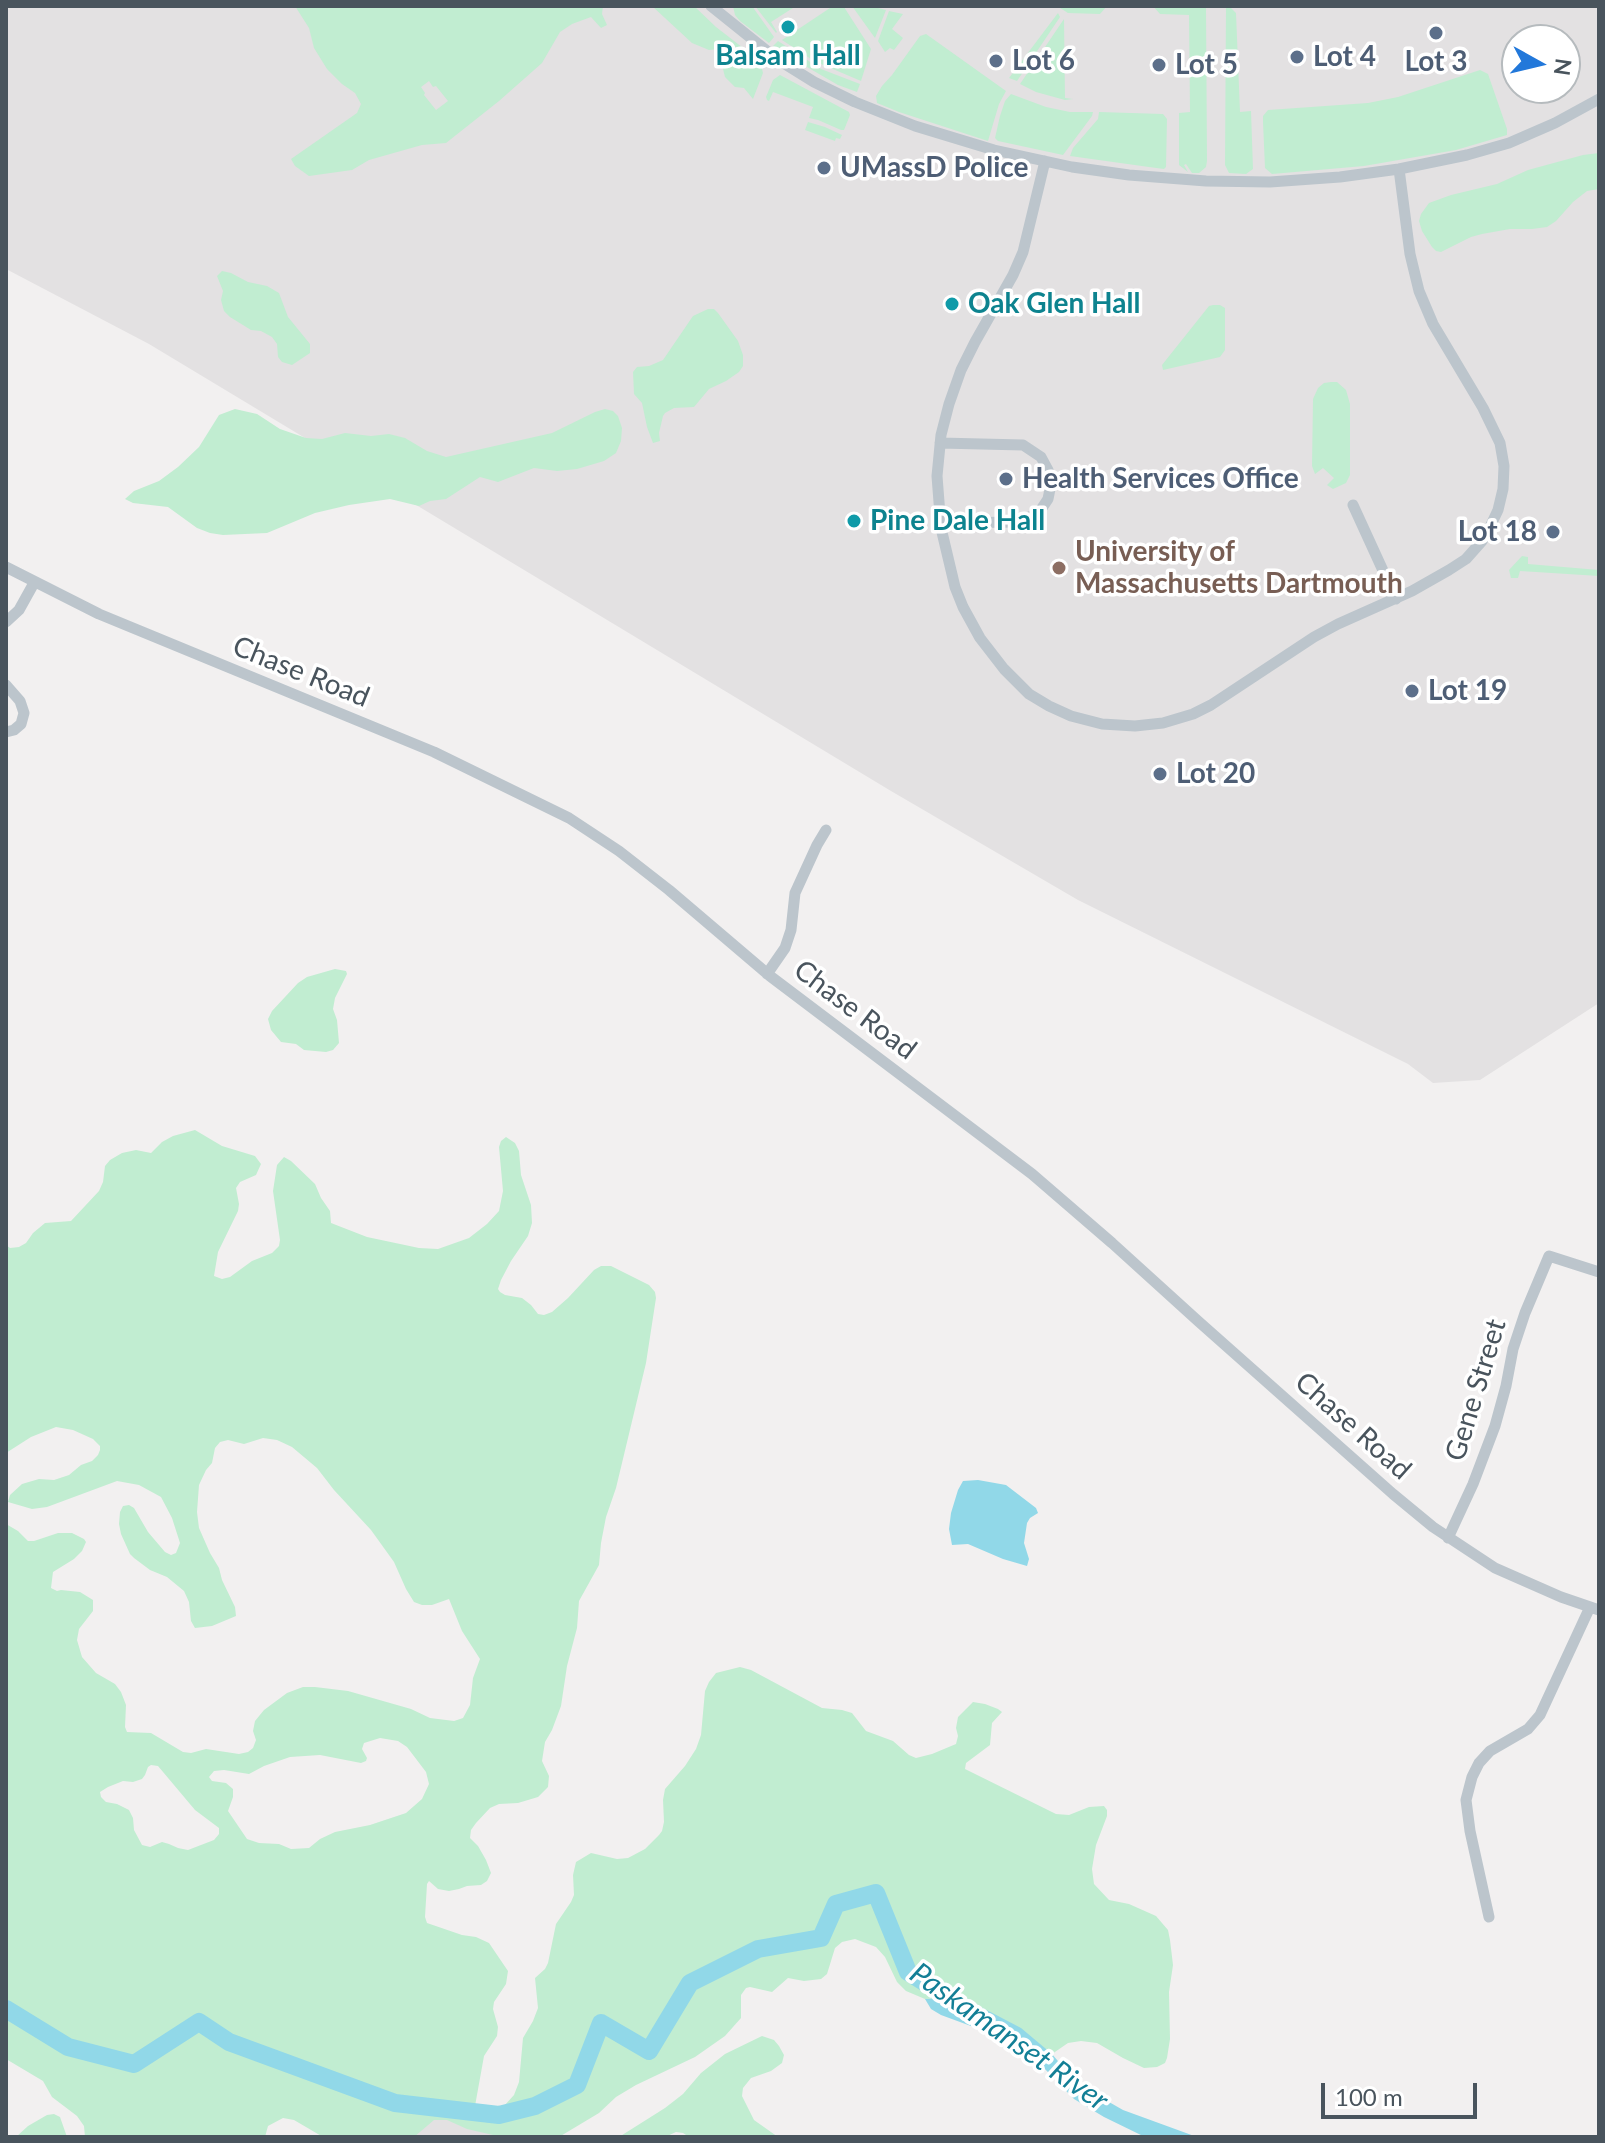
<!DOCTYPE html>
<style>
body{margin:0}
#map{position:relative;width:1605px;height:2143px;overflow:hidden;background:#f2f0f0;font-family:Lato,sans-serif}
canvas{display:block}
.frame{position:absolute;inset:0;border:8px solid #49545d;pointer-events:none}
.north{position:absolute;left:1501px;top:24px;width:80px;height:80px;box-sizing:border-box;background:#fff;border:2px solid #b6bbbe;border-radius:50%;rotate:98deg;font-size:22px;font-weight:700;line-height:32px;text-align:center;color:#49545d}
.north::after{content:'';display:block;margin:auto;width:28px;height:36px;background:#2278da;clip-path:polygon(50% 0,100% 100%,50% 72%,0 100%)}
.scale{position:absolute;left:1321px;top:2083px;width:156px;height:36px;box-sizing:border-box;border:4px solid #49545d;border-top:0;padding-left:10px;font-size:24px;line-height:28px;white-space:nowrap;color:#49545d;-webkit-text-stroke:6px #fff;paint-order:stroke}
</style>
<div id="map">
<canvas width="1605" height="2143"></canvas>
<div class="frame"></div>
<div class="north">N</div>
<div class="scale">100 m</div>
</div>
<script>
const context = document.querySelector('canvas').getContext('2d');
context.lineJoin = 'round';
function fillPath(path, color) { context.fillStyle = color; context.fill(path, 'evenodd'); }
const toPath = rows => new Path2D(rows.map(r => 'M' + r).join(''));
function trace(path, color, width, dash) { context.strokeStyle = color; context.lineWidth = width; context.lineCap = dash ? 'butt' : 'round'; context.setLineDash(dash || []); context.stroke(path); }
function drawText(font, color, halo, rows, align = 'center') {
  context.font = font + ' Lato,sans-serif'; context.lineWidth = 7; context.setLineDash([]); context.textBaseline = 'middle'; context.strokeStyle = halo; context.fillStyle = color; for (const [text, x, y, turn = 0] of rows) {
    context.save(); context.translate(x, y); context.rotate((+turn || 0) * Math.PI / 180); context.textAlign = isNaN(turn) ? turn : align; if (halo) context.strokeText(text, 0, 0); context.fillText(text, 0, 0); context.restore();
  }
}
fillPath(toPath([
 [6,6,1599,6,1599,1003,1480,1080,1433,1083,1408,1064,1078,900,891,791,149,344,6,269],
 [1517,40,1565,40,1565,88,1517,88],
 [443,2110,523,2137,404,2137]
]), '#e3e1e2');
fillPath(toPath([
 [295,6,603,6,602,14,607,25,601,28,591,17,572,24,560,32,542,63,499,101,446,143,422,145,369,160,352,170,309,176,295,166,291,159,357,113,361,104,355,93,342,84,327,69,314,48,309,28],
 [429,81,433,87,436,86,448,101,436,110,424,95,425,93,421,87],
 [652,6,694,6,716,27,760,61,763,73,753,99,744,88,735,87,725,77,722,65,716,65,715,54,736,58,744,55,737,47,709,50,692,43],
 [733,6,752,6,774,37,769,43,740,21,735,15],
 [755,6,796,6,771,22,777,32,776,33],
 [833,6,844,7,871,49,861,81,814,61,782,40],
 [852,6,870,6,886,10,875,38],
 [1057,6,1107,6,1100,14,1068,13],
 [1153,6,1206,6,1207,161,1206,167,1199,173,1192,173,1186,164,1184,165,1188,172,1179,165,1179,113,1190,112,1189,15,1160,14],
 [1226,6,1229,6,1236,13,1240,112,1251,111,1253,169,1246,174,1229,173,1225,165],
 [889,11,903,14,892,29,903,38,894,50,890,48,885,52,878,41],
 [1058,13,1060,17,1017,81,1009,78],
 [1064,19,1065,98,1073,99,1065,100,1036,92,1020,84],
 [926,34,1006,91,999,104,988,141,899,112,877,103,876,96,882,86,892,75,920,36],
 [778,41,821,69,860,84,857,92,838,85,788,56,773,46],
 [1480,70,1488,74,1507,129,1507,135,1456,150,1364,166,1272,174,1265,168,1263,122,1263,116,1268,110,1368,103,1398,97],
 [780,75,849,112,850,115,844,130,841,130,818,120,809,118,813,107,773,92,769,101,767,100,766,97,773,80],
 [1011,94,1046,107,1070,112,1093,112,1092,116,1063,155,998,141,995,138,1000,116,1005,101],
 [1099,112,1163,114,1167,119,1166,167,1164,169,1149,167,1070,156,1073,148,1098,119],
 [808,122,825,127,842,135,840,139,836,138,835,141,805,130],
 [1599,153,1599,189,1587,191,1573,202,1556,221,1547,227,1532,229,1510,229,1482,234,1471,237,1441,252,1436,251,1432,247,1422,231,1419,221,1421,214,1429,203,1451,195,1497,184,1528,170,1583,155],
 [222,271,231,273,248,282,267,286,279,293,288,317,310,344,310,353,292,365,282,362,278,357,277,344,272,337,261,331,251,330,230,317,224,311,221,300,223,291,217,276],
 [1213,305,1220,305,1225,308,1225,350,1220,357,1163,370,1162,365,1209,306],
 [708,309,714,309,718,313,738,341,743,355,743,366,739,372,726,381,709,389,694,407,674,408,665,413,663,416,659,433,660,441,653,443,647,427,642,403,634,394,633,372,637,367,649,366,663,360,693,316],
 [1331,382,1337,382,1346,390,1350,404,1350,475,1346,483,1333,489,1327,485,1334,478,1323,468,1315,474,1312,466,1313,399,1318,388,1324,383],
 [235,409,257,414,280,429,306,438,322,439,345,433,371,436,389,434,405,438,427,451,446,457,552,433,595,412,605,409,613,411,618,416,622,428,621,441,616,453,604,461,577,469,557,471,534,468,498,482,480,477,446,499,430,501,419,506,390,499,349,505,315,513,267,533,223,535,210,533,197,528,168,507,133,503,125,499,134,491,159,481,178,467,199,447,219,415],
 [1522,556,1528,557,1528,564,1599,570,1599,576,1520,571,1518,578,1511,578,1509,570],
 [335,969,346,971,347,974,335,998,333,1009,337,1020,339,1043,333,1050,326,1052,304,1050,296,1044,281,1042,271,1030,268,1019,272,1011,298,983,307,977],
 [195,1130,222,1146,255,1156,261,1164,256,1175,240,1182,236,1188,239,1204,238,1211,218,1252,214,1276,222,1279,230,1277,252,1261,272,1253,279,1246,280,1240,273,1191,277,1165,284,1157,291,1161,315,1184,321,1198,330,1211,331,1223,367,1237,419,1248,438,1249,469,1238,487,1224,499,1211,503,1191,499,1147,501,1141,506,1137,515,1143,519,1151,521,1175,531,1205,532,1223,528,1236,511,1261,501,1280,498,1289,500,1292,505,1295,522,1298,531,1305,538,1314,544,1315,552,1312,568,1298,594,1270,601,1266,611,1266,649,1285,655,1292,656,1298,646,1363,616,1488,606,1517,601,1543,599,1565,579,1601,577,1628,567,1666,561,1706,552,1730,545,1742,542,1761,549,1776,548,1787,538,1797,518,1803,499,1804,490,1808,476,1823,471,1830,470,1838,478,1846,486,1860,491,1873,487,1881,481,1885,467,1886,459,1889,449,1891,438,1889,429,1881,427,1884,425,1917,427,1923,462,1935,476,1937,489,1943,508,1971,506,1984,494,2002,493,2009,498,2027,497,2036,484,2056,475,2106,476,2110,481,2116,493,2115,504,2106,514,2095,519,2082,523,2038,533,2021,538,2008,535,1978,545,1969,548,1963,556,1924,571,1902,574,1895,573,1875,576,1862,591,1853,617,1859,628,1858,645,1849,659,1835,662,1831,664,1822,663,1800,665,1789,685,1766,696,1749,701,1735,705,1691,709,1682,716,1673,740,1667,751,1670,822,1708,842,1710,852,1713,866,1731,893,1741,909,1755,916,1758,932,1754,956,1744,958,1736,956,1728,958,1717,973,1702,985,1704,998,1709,1002,1712,992,1723,990,1745,966,1763,965,1769,1056,1814,1069,1815,1089,1807,1104,1806,1107,1810,1107,1816,1096,1845,1092,1869,1094,1884,1109,1900,1129,1904,1156,1916,1168,1930,1170,1940,1173,1965,1169,1992,1170,2039,1167,2058,1165,2063,1157,2067,1144,2068,1123,2058,1097,2043,1081,2041,1068,2043,1052,2054,948,1998,925,1999,906,1991,897,1982,885,1957,876,1947,855,1939,842,1942,835,1948,827,1974,821,1979,804,1981,788,1978,772,1992,750,1987,746,1988,741,1995,741,2018,725,2036,695,2057,636,2085,616,2097,599,2113,559,2137,510,2137,493,2135,467,2129,447,2120,434,2120,414,2137,323,2137,294,2120,283,2118,268,2126,265,2137,85,2137,84,2126,77,2116,52,2097,43,2081,6,2059,6,1524,18,1531,28,1541,34,1541,58,1533,72,1533,84,1539,86,1542,82,1551,74,1559,53,1572,51,1588,57,1591,61,1590,80,1592,93,1600,93,1611,79,1629,77,1640,82,1657,96,1673,115,1684,121,1692,126,1705,125,1727,127,1732,151,1733,183,1752,191,1753,206,1749,239,1754,248,1752,253,1748,256,1740,253,1731,255,1721,264,1710,287,1693,303,1687,315,1687,348,1691,411,1709,430,1718,454,1721,463,1718,470,1705,473,1678,480,1659,462,1631,449,1599,432,1605,422,1605,414,1602,406,1589,394,1562,371,1530,334,1490,317,1468,292,1447,277,1440,263,1438,244,1444,228,1440,220,1442,215,1448,212,1463,206,1470,199,1485,197,1512,199,1528,210,1553,219,1568,222,1580,235,1607,236,1616,212,1626,195,1628,191,1621,189,1602,184,1591,167,1577,150,1570,134,1558,130,1554,121,1534,119,1524,120,1512,123,1506,129,1505,134,1508,148,1532,165,1552,171,1555,176,1553,180,1543,172,1518,161,1497,139,1485,117,1481,47,1507,32,1509,8,1502,10,1495,22,1484,39,1479,54,1480,69,1475,81,1465,92,1461,98,1455,100,1450,100,1446,93,1439,73,1430,56,1427,31,1437,6,1453,6,1245,10,1248,19,1247,26,1243,33,1233,45,1223,71,1221,99,1191,103,1182,105,1166,110,1160,122,1153,136,1150,151,1153,162,1142,173,1136],
 [380,1738,398,1741,407,1747,426,1772,429,1784,422,1799,406,1813,370,1825,335,1832,320,1839,309,1848,291,1849,279,1844,259,1843,247,1839,228,1811,233,1797,233,1789,226,1783,212,1781,209,1777,214,1771,224,1770,249,1774,264,1766,290,1757,320,1755,361,1763,366,1761,367,1758,362,1749,364,1743],
 [151,1765,158,1766,195,1810,219,1828,219,1834,214,1840,188,1850,178,1848,169,1844,162,1842,150,1847,142,1845,134,1830,133,1818,129,1810,117,1804,106,1802,101,1797,100,1792,108,1787,123,1781,133,1782,142,1779,145,1775,148,1767],
 [762,2036,774,2040,779,2046,784,2055,782,2063,771,2071,751,2078,743,2088,742,2096,754,2120,778,2137,689,2137,683,2133,676,2132,665,2137,619,2137,665,2108,683,2094,701,2073,725,2054],
 [54,2114,60,2117,67,2137,16,2137,28,2126,47,2115]
]), '#c1edd1');
fillPath(toPath([
 [978,1480,1006,1485,1036,1508,1038,1513,1030,1518,1027,1523,1024,1543,1029,1559,1027,1566,1003,1559,968,1544,952,1545,949,1529,951,1513,958,1490,963,1481],
 [948,1998,979,2006,1021,2028,1052,2054,1073,2079,1088,2090,1123,2110,1197,2137,1145,2137,1104,2117,1074,2099,1044,2068,1024,2053,998,2036,941,2015,931,2009,925,1999]
]), '#91d8e8');
trace(toPath([
 [6,2009,68,2047,134,2064,199,2022,229,2042,395,2103,499,2115,535,2106,577,2085,601,2023,649,2051,690,1983,758,1949,821,1938,836,1904,876,1893,908,1972,970,2011]
]), '#91d8e8', 18);
trace(toPath([
 [711,6,777,59,814,82,855,102,915,126,994,150,1072,167,1129,175,1206,181,1270,182,1340,177,1399,169,1467,155,1509,143,1555,123,1599,99],
 [1045,161,1023,252,1013,275,975,342,961,370,949,404,941,435,937,476,941,528,955,587,963,607,980,638,1004,669,1029,694,1049,706,1071,716,1102,724,1135,726,1163,723,1193,714,1211,705,1314,637,1338,624,1412,591,1449,570,1466,559,1482,541,1490,527,1498,510,1503,489,1504,466,1500,443,1483,408,1433,324,1419,291,1410,254,1399,169],
 [1353,505,1396,599],
 [940,523,1021,522,1040,511,1048,499,1051,484,1048,470,1041,457,1023,445,940,443],
 [6,567,99,614,434,752,569,818,619,851,669,890,770,976,1032,1174,1112,1243,1198,1321,1393,1494,1433,1527,1495,1568,1561,1597,1599,1610],
 [6,622,19,610,34,583],
 [6,685,20,701,24,713,21,724,14,730,6,732],
 [767,974,785,948,791,930,795,893,817,845,826,830],
 [1448,1538,1473,1484,1495,1426,1506,1386,1513,1349,1525,1313,1549,1256,1599,1272],
 [1489,1917,1470,1831,1466,1800,1472,1777,1479,1763,1490,1751,1528,1729,1540,1715,1590,1607]
]), '#bcc5cc', 11);
for (const [x, y, r, color] of [
 [788,27,8,"#0f9aa8"],
 [1436,33,8,"#5c6f8a"],
 [1297,57,8,"#5c6f8a"],
 [996,61,8,"#5c6f8a"],
 [1159,65,8,"#5c6f8a"],
 [824,168,8,"#5c6f8a"],
 [952,304,8,"#0f9aa8"],
 [1006,479,8,"#5c6f8a"],
 [854,521,8,"#0f9aa8"],
 [1553,532,8,"#5c6f8a"],
 [1059,568,8,"#8d6e63"],
 [1412,691,8,"#5c6f8a"],
 [1160,774,8,"#5c6f8a"]
]) { const dot = new Path2D(); dot.arc(x, y, r, 0, 2 * Math.PI); context.fillStyle = color; context.fill(dot); trace(dot, '#fff', 3); }
drawText('bold 28px', '#0d838f', '#fff', [
 ["Balsam Hall",788,56,"center"],
 ["Oak Glen Hall",968,304],
 ["Pine Dale Hall",870,521]
], 'left');
drawText('bold 28px', '#4e5e75', '#fff', [
 ["Lot 4",1313,57],
 ["Lot 6",1012,61],
 ["Lot 3",1436,62,"center"],
 ["Lot 5",1175,65],
 ["UMassD Police",840,168],
 ["Health Services Office",1022,479],
 ["Lot 18",1537,532,"right"],
 ["Lot 19",1428,691],
 ["Lot 20",1176,774]
], 'left');
drawText('bold 28px', '#785e54', '#fff', [
 ["University of",1075,552],
 ["Massachusetts Dartmouth",1075,584]
], 'left');
drawText('28px', '#49545d', '#fff', [
 ["Chase Road",301,672,22],
 ["Chase Road",855,1010,37],
 ["Gene Street",1476,1390,-73],
 ["Chase Road",1353,1426,42]
]);
drawText('italic 30px', '#137f96', '#fff', [
 ["Paskamanset River",1009,2037,35]
]);
</script>
